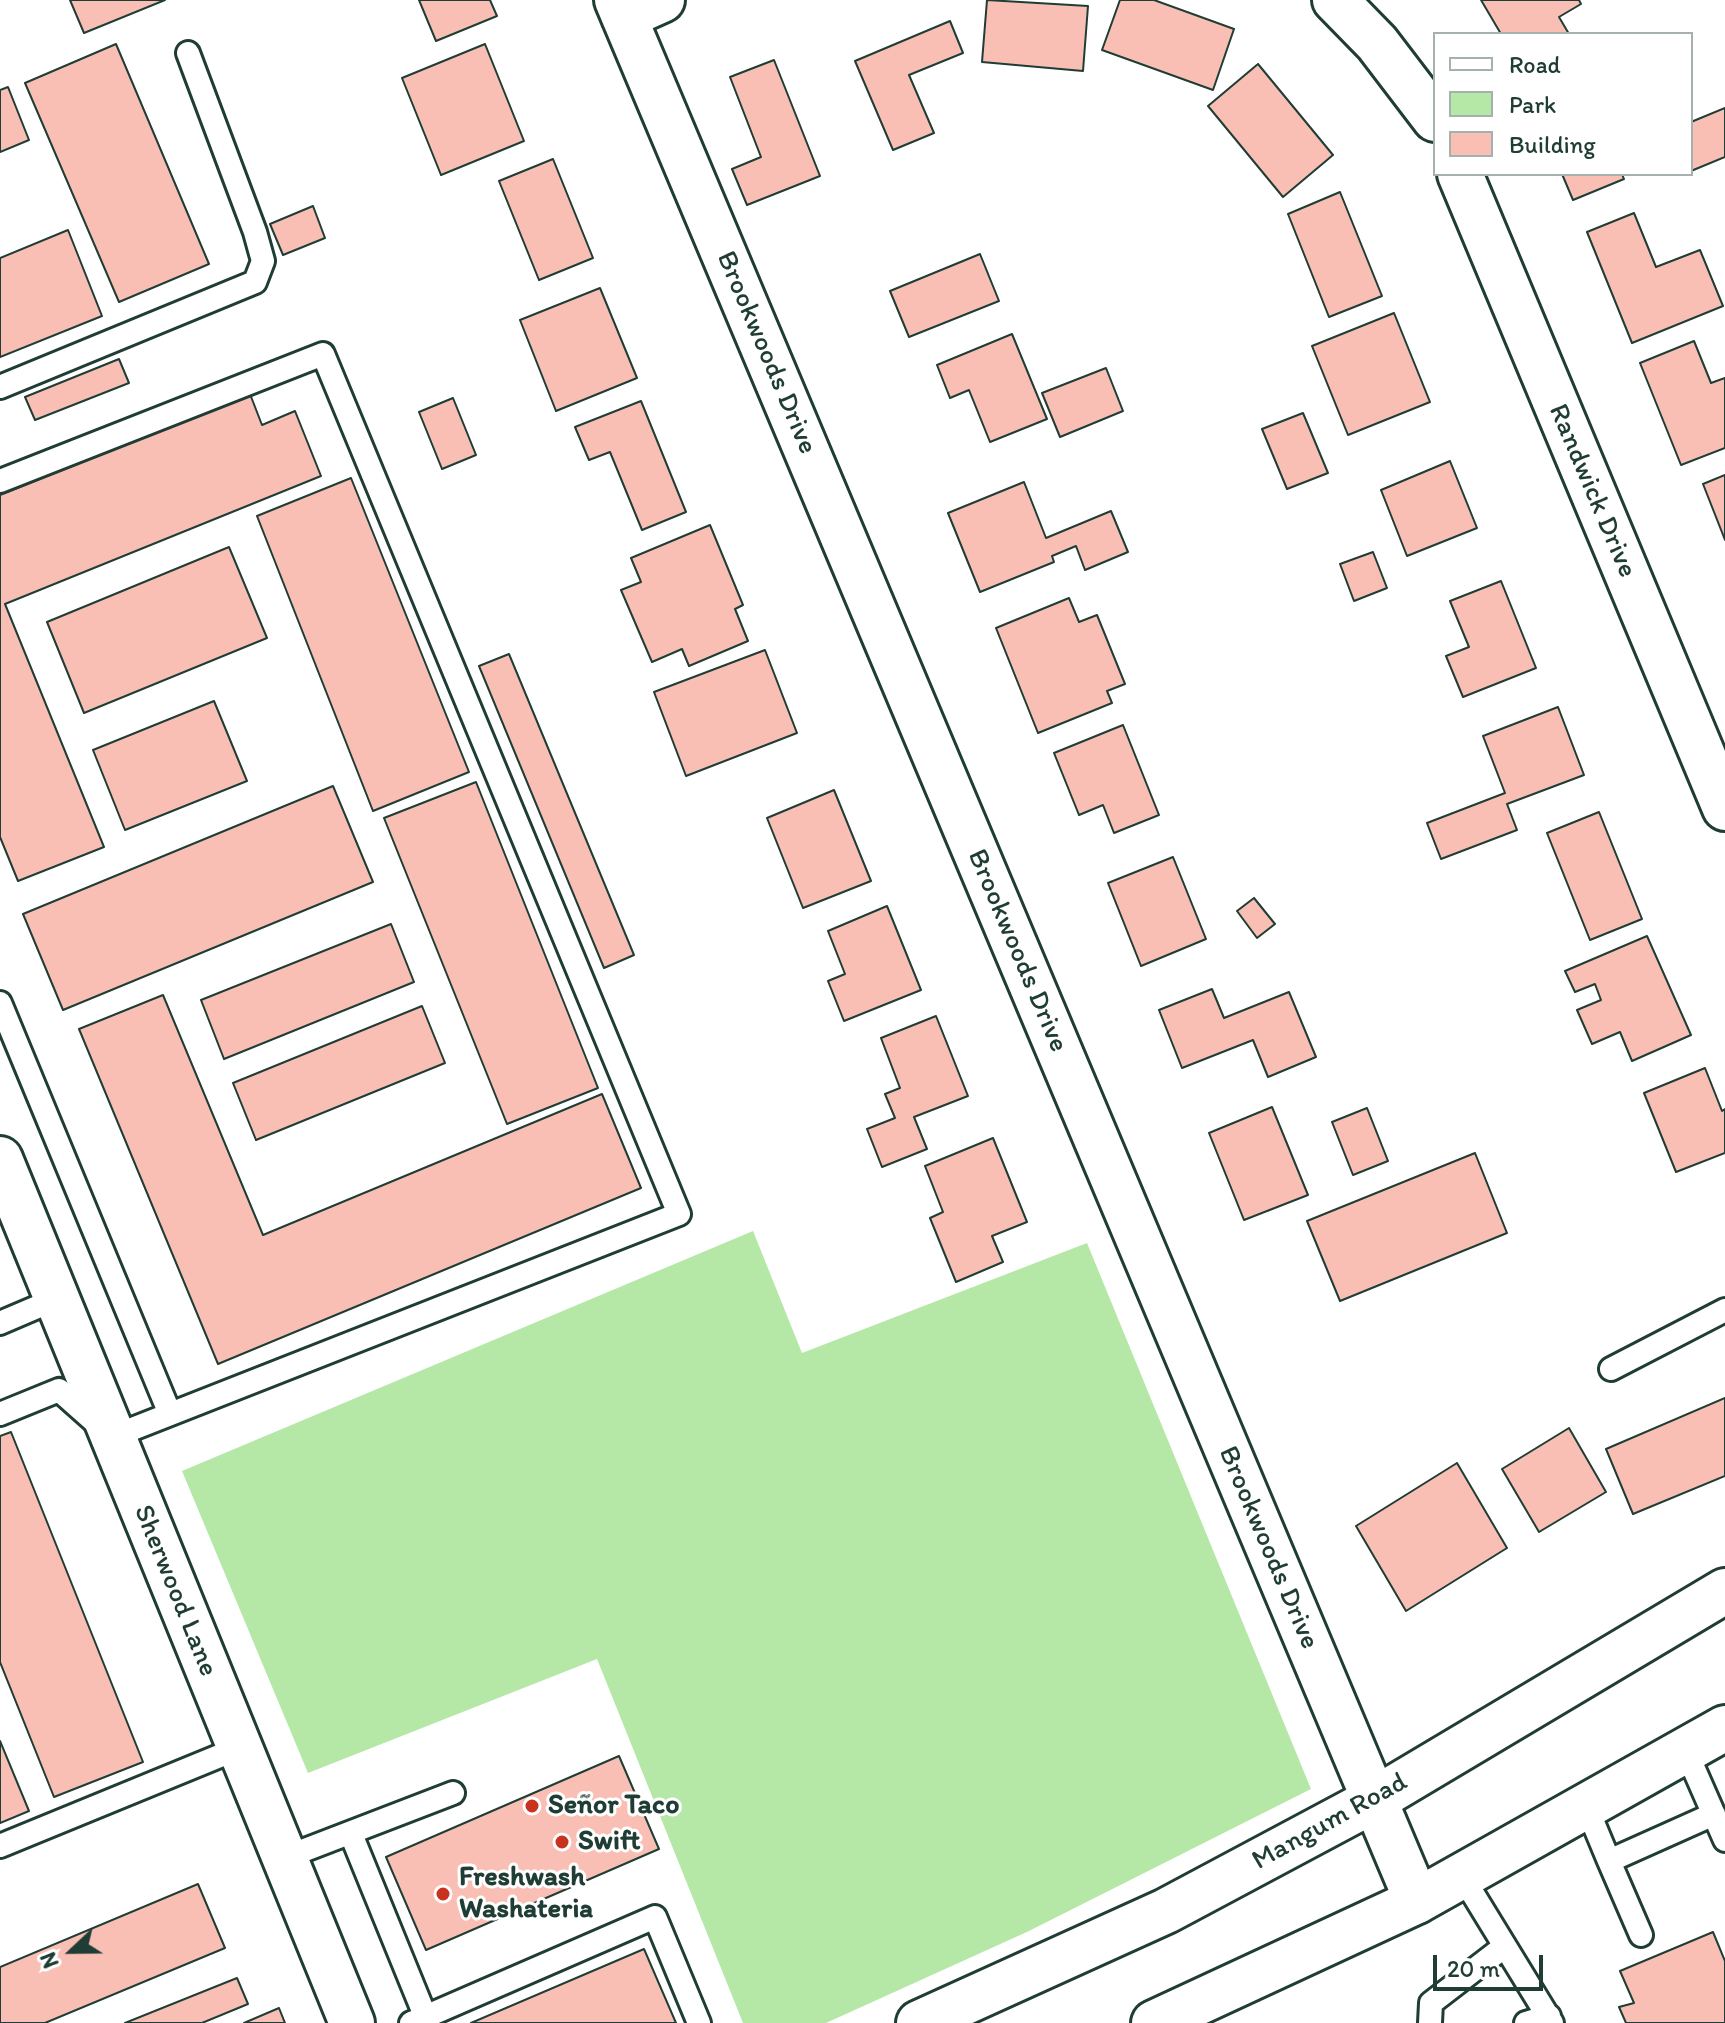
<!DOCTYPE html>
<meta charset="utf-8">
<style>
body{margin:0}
#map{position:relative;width:1725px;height:2023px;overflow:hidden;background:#fff;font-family:Itim,sans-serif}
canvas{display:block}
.legend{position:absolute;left:1433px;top:32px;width:260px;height:144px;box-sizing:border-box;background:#fff;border:2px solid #a5b1ae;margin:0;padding:10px 14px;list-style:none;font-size:24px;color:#1f3d34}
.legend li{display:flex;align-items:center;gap:16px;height:40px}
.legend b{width:40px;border:2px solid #a5b1ae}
.north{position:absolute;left:32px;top:1911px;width:80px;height:80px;-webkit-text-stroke:6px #fff;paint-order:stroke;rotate:248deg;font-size:22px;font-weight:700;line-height:32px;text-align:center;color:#1f3d34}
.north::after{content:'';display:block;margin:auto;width:28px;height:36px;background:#1f3d34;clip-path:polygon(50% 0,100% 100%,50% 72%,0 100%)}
.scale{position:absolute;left:1433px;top:1955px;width:110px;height:36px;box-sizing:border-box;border:4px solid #1f3d34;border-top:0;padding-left:10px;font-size:24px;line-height:28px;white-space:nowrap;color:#1f3d34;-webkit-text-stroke:6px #fff;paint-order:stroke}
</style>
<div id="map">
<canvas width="1725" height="2023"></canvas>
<ul class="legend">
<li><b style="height:10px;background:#fff"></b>Road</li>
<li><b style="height:22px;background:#b5e7a7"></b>Park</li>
<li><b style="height:22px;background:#fabfb4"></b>Building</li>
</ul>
<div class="north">N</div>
<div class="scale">20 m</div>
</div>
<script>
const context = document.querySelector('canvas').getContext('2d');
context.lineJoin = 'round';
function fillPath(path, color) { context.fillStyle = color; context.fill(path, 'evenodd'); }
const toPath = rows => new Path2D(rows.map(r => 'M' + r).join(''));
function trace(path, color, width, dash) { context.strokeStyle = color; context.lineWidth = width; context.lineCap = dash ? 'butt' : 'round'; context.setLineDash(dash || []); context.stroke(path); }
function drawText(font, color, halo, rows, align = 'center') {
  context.font = font + ' Itim,sans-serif'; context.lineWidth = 6; context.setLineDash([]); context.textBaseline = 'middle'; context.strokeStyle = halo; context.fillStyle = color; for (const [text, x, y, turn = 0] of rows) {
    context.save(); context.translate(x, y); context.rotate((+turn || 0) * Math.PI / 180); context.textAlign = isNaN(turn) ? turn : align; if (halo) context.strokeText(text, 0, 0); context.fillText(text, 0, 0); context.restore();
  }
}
fillPath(toPath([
 [753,1231,802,1353,1087,1243,1311,1789,1029,1931,826,2023,743,2023,597,1659,308,1773,182,1471]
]), '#b5e7a7');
const building = toPath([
 [70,0,165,0,84,33,70,0],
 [419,0,490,0,497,16,436,41,419,0],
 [987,0,1088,6,1083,71,982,62,987,0],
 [1120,0,1154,0,1234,29,1213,90,1102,50,1120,0],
 [1481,0,1579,0,1581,4,1559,17,1569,34,1501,34,1481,0],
 [950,21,963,53,909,75,934,133,893,150,855,61,950,21],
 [116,44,209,264,119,302,25,83,116,44],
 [485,44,524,141,441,175,402,78,485,44],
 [774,60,820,176,747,205,732,169,761,157,730,77,774,60],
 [1258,64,1333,155,1283,197,1208,106,1258,64],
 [8,87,29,140,0,152,0,90,8,87],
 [1725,108,1725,157,1691,171,1691,122,1725,108],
 [553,159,593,258,539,280,499,181,553,159],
 [1562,174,1622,174,1624,179,1573,200,1562,174],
 [1340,192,1382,296,1329,317,1288,214,1340,192],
 [313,206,325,238,283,255,270,224,313,206],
 [1634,213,1656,267,1700,250,1723,306,1632,343,1587,232,1634,213],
 [68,230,102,316,0,357,0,258,68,230],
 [980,254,999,301,909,337,890,291,980,254],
 [600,288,637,378,556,411,520,320,600,288],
 [1394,313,1430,402,1348,435,1312,346,1394,313],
 [1012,334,1047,419,990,442,969,390,950,398,937,365,1012,334],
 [1694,341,1711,383,1725,378,1725,448,1681,465,1640,363,1694,341],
 [119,359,129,383,35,420,25,397,119,359],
 [1106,368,1123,411,1060,437,1042,393,1106,368],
 [250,394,262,425,295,411,321,476,5,604,104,847,18,881,0,837,0,495,250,394],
 [453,398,476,455,442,469,419,412,453,398],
 [641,401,686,512,642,530,610,452,589,460,575,427,641,401],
 [1303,413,1328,473,1287,489,1262,429,1303,413],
 [1450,461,1477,528,1407,556,1381,490,1450,461],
 [1725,475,1725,540,1703,484,1725,475],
 [351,478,469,772,373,811,257,516,351,478],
 [1024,482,1046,538,1111,511,1128,552,1085,570,1076,546,1052,556,1054,562,980,592,948,513,1024,482],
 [710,525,743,605,735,609,748,641,689,666,682,649,652,662,621,590,641,582,631,558,710,525],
 [229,547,267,638,84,713,47,622,229,547],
 [1373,552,1387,588,1354,601,1340,564,1373,552],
 [1501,581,1536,668,1463,697,1446,656,1469,647,1450,601,1501,581],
 [1069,598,1079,622,1097,615,1125,684,1107,691,1112,703,1038,733,996,628,1069,598],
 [765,650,797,733,686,776,654,692,765,650],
 [509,654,634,955,604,968,479,666,509,654],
 [214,701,247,781,125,830,93,750,214,701],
 [1558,707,1584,775,1507,804,1517,830,1441,859,1427,823,1505,793,1483,736,1558,707],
 [1123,725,1159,815,1114,833,1103,805,1079,815,1054,753,1123,725],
 [476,782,598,1088,507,1124,384,818,476,782],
 [333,786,373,882,63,1010,23,914,333,786],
 [834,790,871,881,803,908,767,818,834,790],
 [1599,812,1642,919,1590,940,1547,833,1599,812],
 [1173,857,1206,939,1141,966,1108,883,1173,857],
 [1254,898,1275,924,1257,938,1237,911,1254,898],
 [887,906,921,990,844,1021,828,981,845,974,828,931,887,906],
 [391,924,414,982,224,1059,201,1000,391,924],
 [1647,936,1691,1035,1632,1061,1620,1032,1592,1044,1577,1010,1601,1000,1595,984,1575,992,1565,971,1647,936],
 [1212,989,1224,1018,1289,992,1316,1057,1268,1077,1253,1040,1182,1068,1159,1010,1212,989],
 [163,995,263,1235,602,1094,641,1188,218,1364,79,1029,163,995],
 [422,1006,445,1063,256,1140,233,1083,422,1006],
 [936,1016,968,1096,914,1117,927,1149,882,1167,867,1129,895,1118,885,1094,900,1088,881,1038,936,1016],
 [1705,1068,1722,1111,1725,1109,1725,1153,1676,1172,1644,1093,1705,1068],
 [1272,1107,1308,1195,1244,1220,1209,1133,1272,1107],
 [1367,1108,1388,1161,1353,1175,1332,1122,1367,1108],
 [993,1138,1027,1222,992,1236,1003,1262,956,1282,930,1218,943,1212,925,1166,993,1138],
 [1475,1153,1507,1233,1340,1301,1307,1221,1475,1153],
 [1725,1398,1725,1476,1633,1514,1606,1449,1725,1398],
 [1569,1428,1606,1492,1539,1532,1502,1469,1569,1428],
 [11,1432,143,1762,54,1797,0,1662,0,1436,11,1432],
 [1457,1463,1507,1548,1406,1611,1356,1526,1457,1463],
 [0,1741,29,1811,0,1823,0,1741],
 [619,1756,659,1849,426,1950,386,1857,619,1756],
 [198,1884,225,1948,45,2023,0,2023,0,1967,198,1884],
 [1713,1932,1725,1961,1725,2023,1626,2023,1619,2007,1634,2003,1620,1971,1713,1932],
 [644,1949,676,2023,471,2023,644,1949],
 [237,1978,248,2004,202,2023,125,2023,237,1978],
 [279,2008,285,2023,244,2023,279,2008]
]);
fillPath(building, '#fabfb4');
trace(building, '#1f3d34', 2);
const lane = toPath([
 [0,387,255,282,263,261,255,232,188,53],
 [0,481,323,354,679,1214,112,1437,59,1390,0,1414],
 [0,1003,170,1414],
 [0,1323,56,1299],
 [1611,1369,1725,1310],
 [1686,1751,1725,1840],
 [1587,1808,1609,1861],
 [351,1834,428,2023],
 [0,1846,239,1748],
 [284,1858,453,1793],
 [1462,1876,1552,2023],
 [1641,1935,1609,1861,1714,1814],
 [411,2023,655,1917,699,2023],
 [1430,2023,1431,2003,1505,1946],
 [1526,2023,1549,2016]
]);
const street = toPath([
 [617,0,1417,1901],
 [1335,0,1377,43,1435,119],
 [624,17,662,0],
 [1460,174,1725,808]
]);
const secondary = toPath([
 [0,1159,352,2023],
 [919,2023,1166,1911,1374,1800,1725,1591],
 [1154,2023,1417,1901,1725,1728]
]);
trace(lane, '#1f3d34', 28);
trace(street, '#1f3d34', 50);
trace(secondary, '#1f3d34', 50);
trace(lane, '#fff', 22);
trace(street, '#fff', 44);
trace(secondary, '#fff', 44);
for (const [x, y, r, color] of [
 [532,1806,8,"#c8321e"],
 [562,1842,8,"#c8321e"],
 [443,1894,8,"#c8321e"]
]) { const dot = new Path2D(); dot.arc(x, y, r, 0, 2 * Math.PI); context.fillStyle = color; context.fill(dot); trace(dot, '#fff', 3); }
drawText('28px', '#1f3d34', '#fff', [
 ["Brookwoods Drive",766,353,67],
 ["Randwick Drive",1592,491,67],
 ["Brookwoods Drive",1017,951,67],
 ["Brookwoods Drive",1268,1548,67],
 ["Sherwood Lane",175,1591,68],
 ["Mangum Road",1330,1822,-29]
]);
drawText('bold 28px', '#1f3d34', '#fff', [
 ["Señor Taco",548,1806],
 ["Swift",578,1842],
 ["Freshwash",459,1878],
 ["Washateria",459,1910]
], 'left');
</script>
